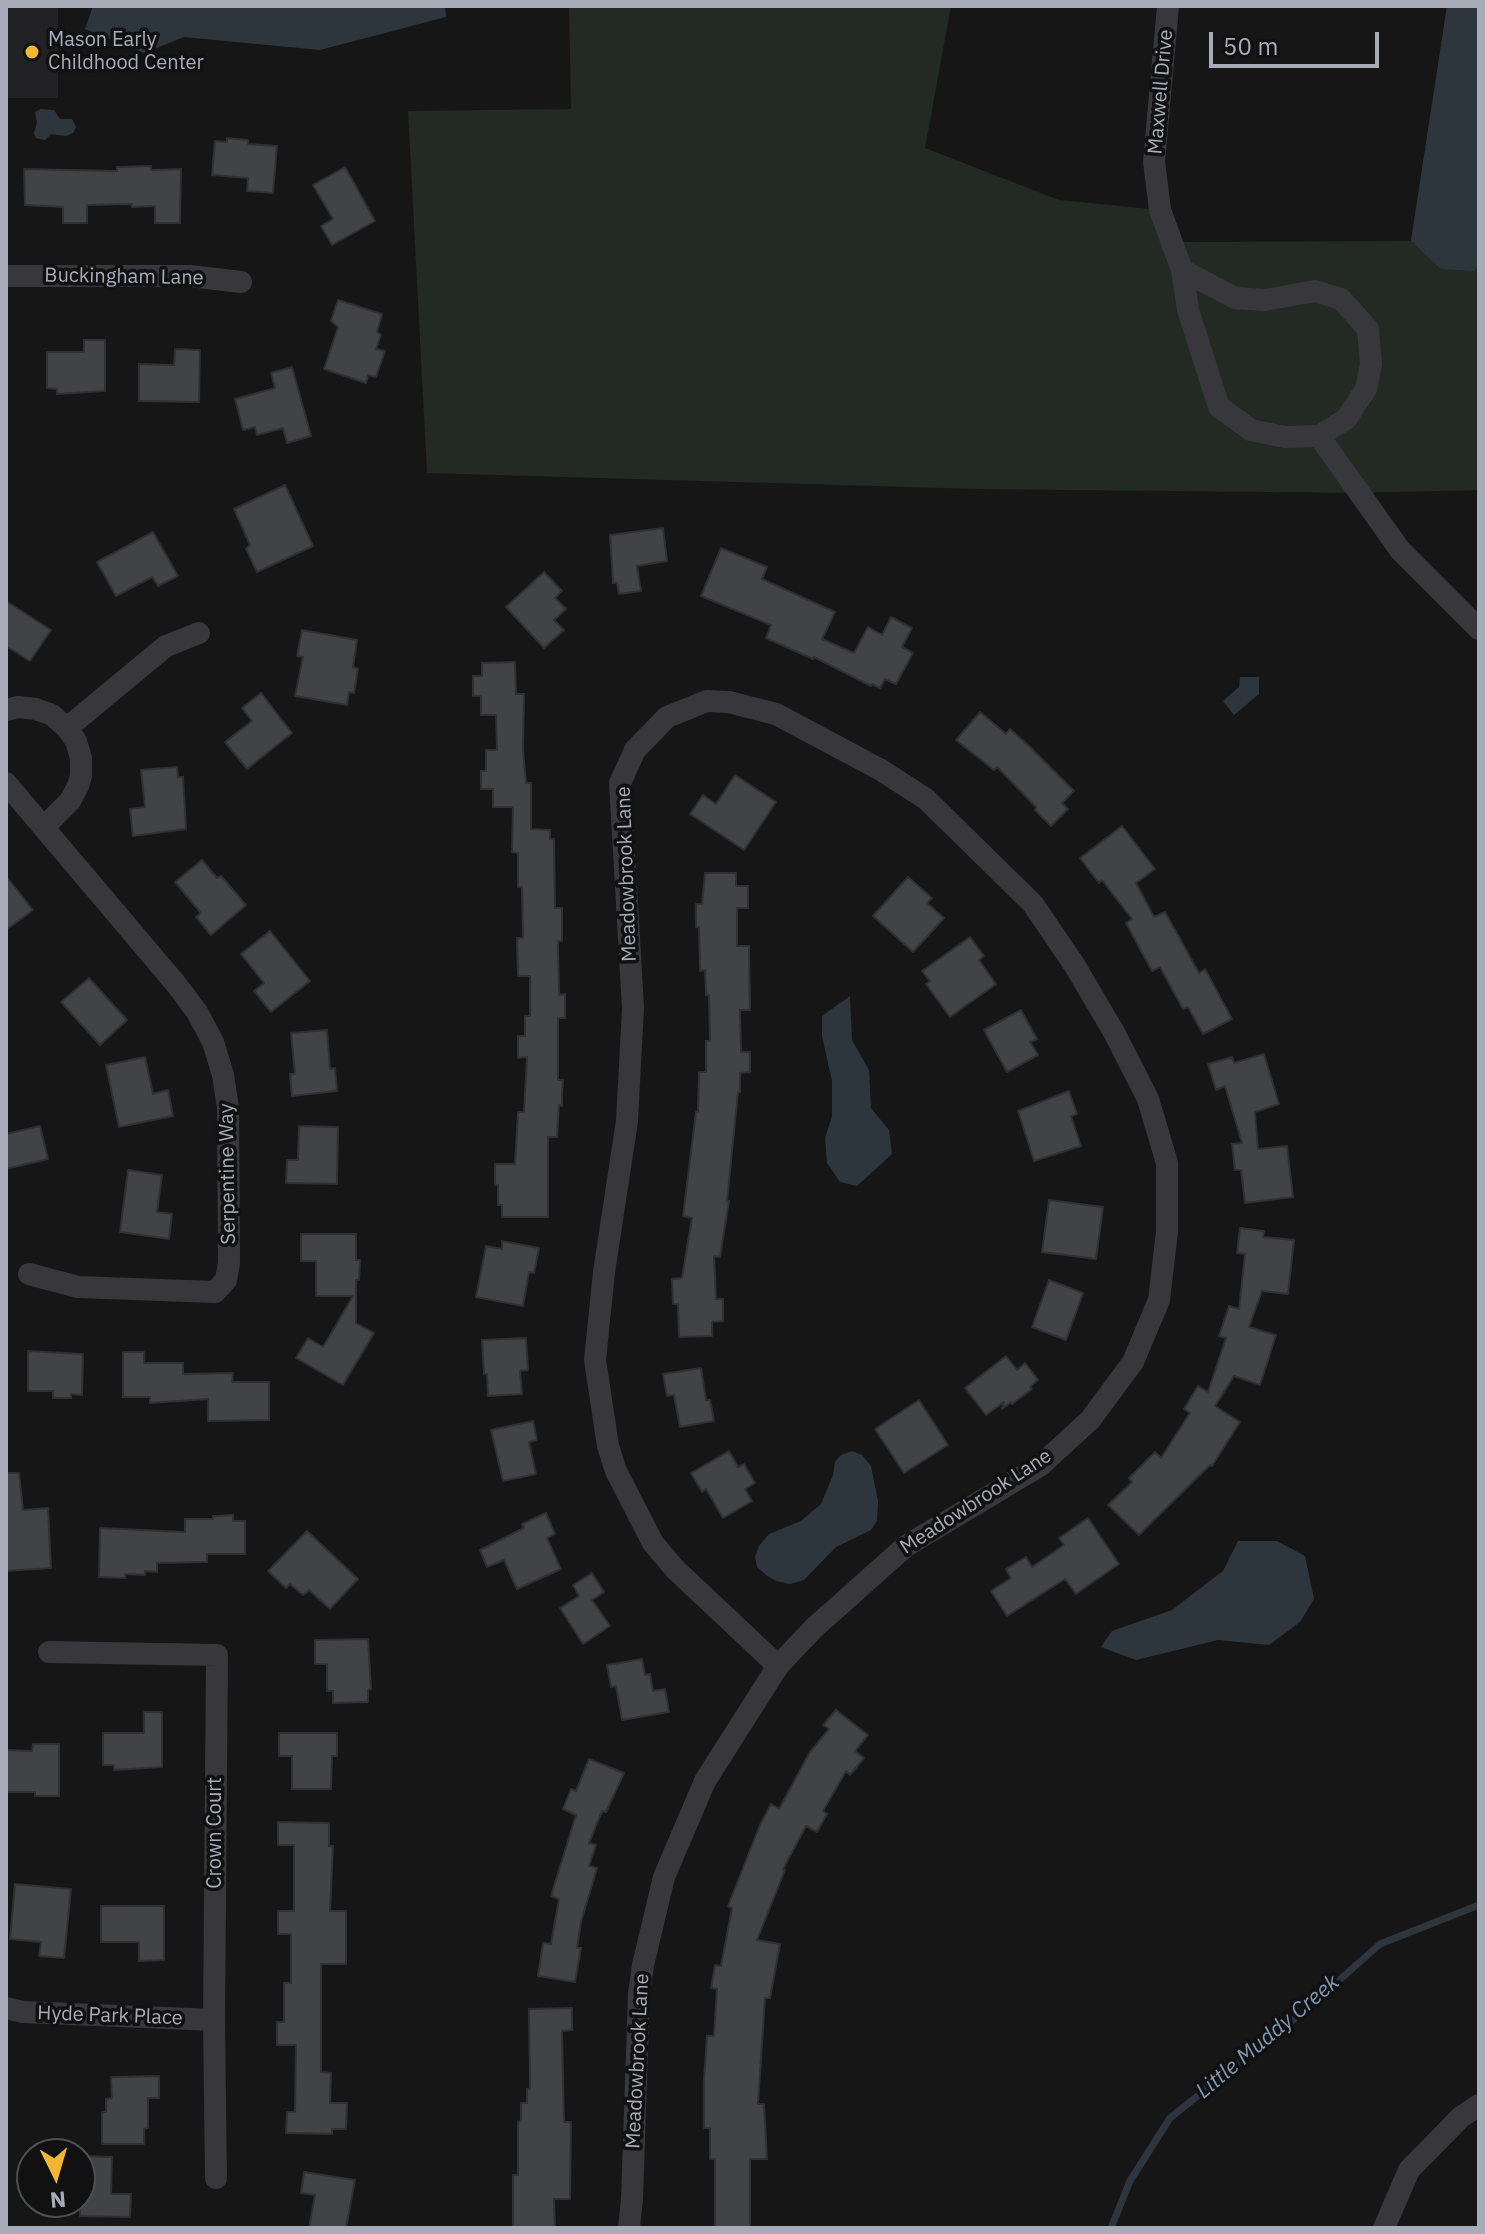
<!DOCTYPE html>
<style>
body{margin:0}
#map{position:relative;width:1485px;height:2234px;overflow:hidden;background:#161617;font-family:"IBM Plex Sans",sans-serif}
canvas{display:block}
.frame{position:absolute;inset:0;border:8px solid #a8acb8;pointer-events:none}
.north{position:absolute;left:16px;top:2138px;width:80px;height:80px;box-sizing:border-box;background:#111112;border:2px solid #4d4f54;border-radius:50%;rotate:175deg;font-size:22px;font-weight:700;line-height:32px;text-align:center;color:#a8acb8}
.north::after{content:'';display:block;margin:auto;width:28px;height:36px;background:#f1b734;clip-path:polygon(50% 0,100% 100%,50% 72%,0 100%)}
.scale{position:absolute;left:1209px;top:32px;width:170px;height:36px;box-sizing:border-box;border:4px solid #a8acb8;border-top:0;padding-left:10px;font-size:24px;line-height:28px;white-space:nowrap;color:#a8acb8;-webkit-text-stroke:6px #111112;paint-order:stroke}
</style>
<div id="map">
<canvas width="1485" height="2234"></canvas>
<div class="frame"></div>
<div class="north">N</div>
<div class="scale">50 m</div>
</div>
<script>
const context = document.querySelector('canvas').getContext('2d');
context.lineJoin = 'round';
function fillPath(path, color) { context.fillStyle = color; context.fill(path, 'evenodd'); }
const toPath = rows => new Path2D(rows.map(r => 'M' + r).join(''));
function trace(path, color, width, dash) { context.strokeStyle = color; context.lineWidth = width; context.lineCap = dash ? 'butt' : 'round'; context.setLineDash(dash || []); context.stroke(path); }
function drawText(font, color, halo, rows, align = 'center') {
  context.font = font + ' "IBM Plex Sans",sans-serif'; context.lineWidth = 7; context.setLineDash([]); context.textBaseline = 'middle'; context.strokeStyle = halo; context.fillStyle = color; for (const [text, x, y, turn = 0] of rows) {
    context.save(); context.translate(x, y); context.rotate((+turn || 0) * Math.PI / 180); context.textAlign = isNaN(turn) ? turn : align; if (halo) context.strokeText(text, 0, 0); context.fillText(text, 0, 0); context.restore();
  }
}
fillPath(toPath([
 [6,6,58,6,58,98,6,98]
]), '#222224');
fillPath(toPath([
 [569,6,951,6,925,148,1059,200,1160,210,1172,242,1411,241,1447,6,1479,6,1479,490,1359,493,977,489,427,473,408,111,571,109]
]), '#222a23');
fillPath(toPath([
 [93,6,445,6,446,17,320,50,184,37,144,53,85,29],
 [1447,6,1479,6,1479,265,1474,271,1441,269,1411,241],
 [41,109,54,110,60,119,72,119,76,127,73,133,66,136,51,134,45,140,36,138,34,133,37,122,35,112],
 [1240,677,1259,677,1259,694,1234,715,1223,701,1239,687],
 [850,996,852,1040,869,1070,871,1108,889,1130,892,1154,857,1186,840,1182,827,1163,825,1138,832,1116,832,1081,822,1036,822,1016],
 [852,1451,862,1455,871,1466,878,1501,877,1521,871,1530,836,1547,804,1580,790,1584,776,1581,766,1575,757,1567,755,1557,759,1546,769,1534,801,1521,821,1504,833,1475,835,1462,841,1455],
 [1238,1541,1277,1541,1305,1556,1314,1599,1300,1622,1269,1645,1218,1640,1136,1660,1101,1647,1112,1631,1172,1610,1223,1571]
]), '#2e363d');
trace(toPath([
 [1111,2228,1130,2181,1170,2118,1309,2007,1380,1944,1479,1905]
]), '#2e363d', 7);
const building = toPath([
 [227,138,248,140,248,144,277,146,273,193,247,191,248,178,212,175,215,141,227,142,227,138],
 [151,166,151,170,181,169,180,223,155,223,155,206,132,207,132,204,87,205,87,223,63,223,63,207,25,205,24,169,117,171,117,167,151,166],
 [345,167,375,221,332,245,321,226,333,219,313,185,345,167],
 [338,300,382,314,377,332,381,335,376,349,385,351,376,377,368,375,366,383,324,369,338,327,331,321,338,300],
 [84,340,105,340,105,391,57,394,57,389,47,388,47,352,84,352,84,340],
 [175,349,200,350,199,402,139,401,139,364,174,365,175,349],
 [292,367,311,436,287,443,283,428,257,435,255,427,243,430,235,399,275,388,271,373,292,367],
 [285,485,313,546,257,572,246,549,250,545,234,509,285,485],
 [663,528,667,561,637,566,641,591,619,594,617,583,613,583,610,535,663,528],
 [153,532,178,576,158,586,152,577,116,596,97,562,153,532],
 [721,548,767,567,762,579,835,612,822,639,854,653,868,627,882,635,891,617,912,628,902,647,913,653,896,684,885,679,880,688,872,684,871,686,814,657,813,659,766,638,771,625,701,596,721,548],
 [544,572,562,591,555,598,566,609,554,620,564,630,544,648,506,607,544,572],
 [6,601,51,630,30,661,6,646,6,601],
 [302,630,357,640,353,667,358,669,354,693,349,692,347,705,295,696,303,657,297,656,302,630],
 [515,662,516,694,524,694,523,750,526,783,531,783,531,829,550,830,550,839,554,839,555,908,562,908,562,941,558,941,559,995,565,994,565,1018,558,1018,558,1080,563,1080,562,1094,562,1106,559,1105,557,1137,548,1137,548,1217,502,1217,502,1205,498,1205,498,1185,495,1185,495,1164,515,1164,518,1112,524,1112,527,1057,518,1058,518,1036,525,1036,525,1016,530,1016,530,976,518,976,517,938,523,938,522,887,518,887,518,853,512,852,513,807,493,807,493,789,481,789,481,771,486,771,486,750,497,750,496,715,481,715,481,696,473,696,473,676,482,676,482,663,515,662],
 [261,693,292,733,247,769,225,742,252,721,242,708,261,693],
 [980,712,1006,734,1010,729,1028,745,1074,791,1062,803,1068,809,1051,826,1035,810,1036,807,997,767,994,770,956,740,980,712],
 [177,767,178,777,183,777,186,829,133,836,130,809,145,807,141,770,177,767],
 [735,775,776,802,744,850,690,814,703,795,716,804,735,775],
 [1122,826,1155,869,1136,883,1154,917,1165,912,1199,973,1205,969,1232,1019,1203,1034,1188,1007,1183,1009,1160,967,1152,971,1126,923,1132,919,1102,880,1099,883,1080,858,1122,826],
 [202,860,217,878,221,876,246,905,211,935,196,917,201,913,175,882,202,860],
 [705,873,736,873,736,886,748,886,748,908,737,908,737,946,749,946,750,1010,740,1010,741,1052,750,1052,750,1072,740,1073,740,1092,738,1092,727,1201,729,1201,720,1257,714,1256,716,1299,723,1299,723,1321,712,1322,712,1336,679,1337,678,1304,673,1304,672,1279,682,1278,692,1218,683,1216,696,1112,698,1112,699,1072,706,1072,706,1041,710,1041,709,995,706,995,705,970,700,971,699,927,696,927,696,904,702,904,705,873],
 [6,876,33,910,6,930,6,876],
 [908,877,932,898,927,903,944,918,913,952,873,916,908,877],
 [270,931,310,981,271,1012,254,991,264,983,241,954,270,931],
 [970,937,984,956,979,960,996,984,950,1017,926,984,930,981,922,971,970,937],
 [89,978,127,1020,100,1045,61,1002,89,978],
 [1021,1010,1037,1039,1030,1042,1038,1055,1007,1072,984,1030,1021,1010],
 [327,1030,330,1069,335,1068,337,1091,292,1096,290,1074,295,1074,291,1033,327,1030],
 [1264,1054,1279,1104,1255,1112,1258,1149,1287,1146,1293,1197,1245,1203,1241,1170,1235,1170,1232,1144,1242,1143,1225,1086,1216,1090,1208,1064,1232,1057,1234,1063,1264,1054],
 [145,1057,153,1094,168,1090,173,1116,119,1127,106,1065,145,1057],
 [1069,1091,1077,1114,1071,1116,1081,1146,1034,1161,1018,1111,1069,1091],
 [40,1126,48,1159,6,1169,6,1134,40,1126],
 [299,1126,338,1127,337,1184,286,1183,287,1160,298,1160,299,1126],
 [128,1170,162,1175,157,1212,172,1214,169,1239,120,1232,128,1170],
 [1049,1200,1103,1207,1096,1259,1042,1252,1049,1200],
 [1240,1228,1264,1231,1263,1237,1294,1240,1288,1294,1262,1291,1249,1327,1276,1335,1260,1385,1234,1376,1215,1406,1240,1422,1212,1466,1210,1465,1139,1535,1108,1505,1132,1482,1129,1478,1155,1452,1161,1458,1190,1413,1184,1409,1198,1386,1208,1392,1226,1338,1219,1336,1229,1306,1239,1309,1245,1254,1237,1253,1240,1228],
 [301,1234,356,1234,356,1260,360,1260,359,1280,356,1280,356,1323,374,1333,343,1385,296,1358,308,1338,323,1347,353,1296,316,1296,316,1261,301,1261,301,1234],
 [502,1241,539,1248,534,1273,529,1272,523,1306,476,1297,486,1246,502,1249,502,1241],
 [1049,1280,1083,1293,1066,1340,1032,1327,1049,1280],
 [526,1338,528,1370,520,1371,522,1394,488,1396,487,1374,484,1374,482,1340,526,1338],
 [28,1351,83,1354,82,1395,71,1394,71,1398,53,1398,53,1391,28,1391,28,1351],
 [123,1352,144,1352,144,1363,183,1363,183,1374,233,1373,232,1382,269,1382,269,1420,208,1421,208,1399,150,1403,150,1397,123,1397,123,1352],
 [1006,1356,1017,1370,1025,1363,1038,1380,1030,1387,1032,1389,1012,1404,1011,1402,1002,1409,1004,1402,986,1415,965,1388,1006,1356],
 [701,1368,706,1400,710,1400,714,1421,680,1427,674,1395,667,1396,663,1374,701,1368],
 [919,1400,948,1445,904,1473,875,1429,919,1400],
 [533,1421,537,1440,529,1442,536,1474,503,1481,491,1430,533,1421],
 [729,1451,738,1467,744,1464,755,1483,745,1489,752,1501,723,1518,706,1489,702,1492,691,1473,729,1451],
 [6,1473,19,1473,23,1510,48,1508,51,1568,6,1571,6,1473],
 [546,1513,555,1534,547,1538,561,1569,517,1589,504,1560,487,1567,480,1550,524,1528,522,1524,546,1513],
 [233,1515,233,1521,245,1521,245,1554,207,1554,207,1562,157,1563,157,1572,145,1571,145,1575,125,1574,125,1578,99,1577,100,1528,185,1532,185,1519,213,1519,213,1516,233,1515],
 [1088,1518,1119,1564,1076,1594,1065,1579,1007,1616,991,1591,1011,1578,1006,1569,1026,1557,1032,1567,1064,1545,1059,1538,1088,1518],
 [307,1531,358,1579,330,1609,309,1590,303,1595,290,1584,286,1588,268,1571,307,1531],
 [592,1573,604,1592,592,1600,610,1626,583,1644,560,1608,579,1596,573,1585,592,1573],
 [368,1639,371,1689,368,1690,368,1702,333,1703,333,1691,327,1691,327,1664,315,1664,315,1640,368,1639],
 [642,1659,645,1675,650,1674,653,1691,665,1689,669,1712,622,1720,616,1686,611,1687,607,1665,642,1659],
 [836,1710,868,1735,855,1751,864,1758,850,1775,846,1771,823,1811,827,1814,817,1832,806,1826,783,1869,785,1870,757,1940,780,1944,770,1998,765,1998,758,2104,764,2104,767,2159,750,2159,750,2228,715,2228,715,2159,710,2159,710,2128,704,2128,704,2080,707,2036,714,2036,717,1989,711,1988,715,1965,721,1966,732,1908,728,1906,760,1825,771,1804,779,1809,810,1752,829,1729,823,1725,836,1710],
 [144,1712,162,1712,162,1767,114,1770,114,1765,103,1765,103,1733,144,1733,144,1712],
 [279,1733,337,1733,337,1756,332,1756,331,1789,292,1789,292,1756,279,1756,279,1733],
 [33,1744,59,1744,59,1796,35,1796,35,1792,6,1792,6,1750,32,1751,33,1744],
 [589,1759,624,1773,606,1812,602,1811,589,1843,596,1845,589,1866,597,1868,581,1922,577,1948,581,1948,575,1982,538,1976,543,1943,551,1944,559,1899,551,1896,576,1815,563,1809,571,1789,576,1791,589,1759],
 [278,1822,329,1823,329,1846,333,1846,330,1911,346,1911,346,1964,321,1964,321,2072,331,2073,330,2103,347,2103,346,2129,332,2129,332,2134,286,2133,287,2112,295,2112,296,2045,277,2045,277,2022,284,2022,284,1983,291,1983,291,1934,278,1934,278,1911,294,1911,294,1845,278,1845,278,1822],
 [15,1884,71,1889,64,1958,39,1956,41,1942,10,1939,15,1884],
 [101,1906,164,1906,164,1960,139,1961,139,1942,101,1942,101,1906],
 [572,2008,572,2030,562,2031,564,2122,571,2122,570,2199,554,2199,555,2228,513,2228,513,2175,518,2175,518,2122,521,2121,521,2103,527,2103,527,2089,530,2089,529,2009,572,2008],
 [159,2076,159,2098,148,2098,148,2128,144,2129,144,2144,102,2144,102,2112,106,2112,106,2099,112,2098,111,2077,159,2076],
 [80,2156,112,2157,111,2194,131,2194,130,2217,80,2216,80,2156],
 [304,2172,355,2180,346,2228,309,2228,315,2195,301,2193,304,2172]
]);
fillPath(building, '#424347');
trace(building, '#303033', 2);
trace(toPath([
 [1168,6,1154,162,1160,210,1182,270,1188,310,1219,407,1251,430,1285,437,1319,436,1346,419,1366,389,1371,364,1368,329,1341,299,1315,291,1265,300,1235,298,1182,270],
 [6,276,190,276,241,282],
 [1319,436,1400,550,1479,629],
 [707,701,729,702,776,714,881,770,926,799,1033,904,1075,966,1115,1034,1148,1099,1167,1163,1167,1232,1159,1300,1133,1362,1090,1420,1041,1465,906,1546,814,1628,778,1666,675,1569,653,1543,616,1471,608,1446,595,1360,604,1272,627,1121,633,1008,620,783,635,750,667,717,707,701],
 [6,710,18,707,36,709,52,715,67,728,76,741,81,758,81,776,78,786,70,801,44,827],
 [67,728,166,646,199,633],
 [6,783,176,984,197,1012,213,1042,223,1075,228,1108,229,1263,226,1280,215,1292,78,1287,29,1274],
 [49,1652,217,1655,214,2020,216,2178],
 [6,2008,23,2012,214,2020],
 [629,2228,632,2199,639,1994,643,1965,664,1877,705,1781,778,1666],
 [1384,2228,1409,2170,1461,2117,1479,2105]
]), '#37373c', 22);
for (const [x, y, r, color] of [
 [32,52,8,"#f1b734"]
]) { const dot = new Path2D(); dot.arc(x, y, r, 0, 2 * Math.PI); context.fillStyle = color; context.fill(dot); trace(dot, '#111112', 3); }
drawText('20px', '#a8acb8', '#111112', [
 ["Mason Early",48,40],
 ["Childhood Center",48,63]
], 'left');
drawText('20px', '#a8acb8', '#111112', [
 ["Maxwell Drive",1161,92,-85],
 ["Buckingham Lane",124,277,1],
 ["Meadowbrook Lane",627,874,-92],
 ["Serpentine Way",228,1174,-91],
 ["Meadowbrook Lane",976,1502,-33],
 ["Crown Court",215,1833,-90],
 ["Hyde Park Place",110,2016,2],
 ["Meadowbrook Lane",638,2061,-87]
]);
drawText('italic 22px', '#7f99b2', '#111112', [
 ["Little Muddy Creek",1268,2037,-40]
]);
</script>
